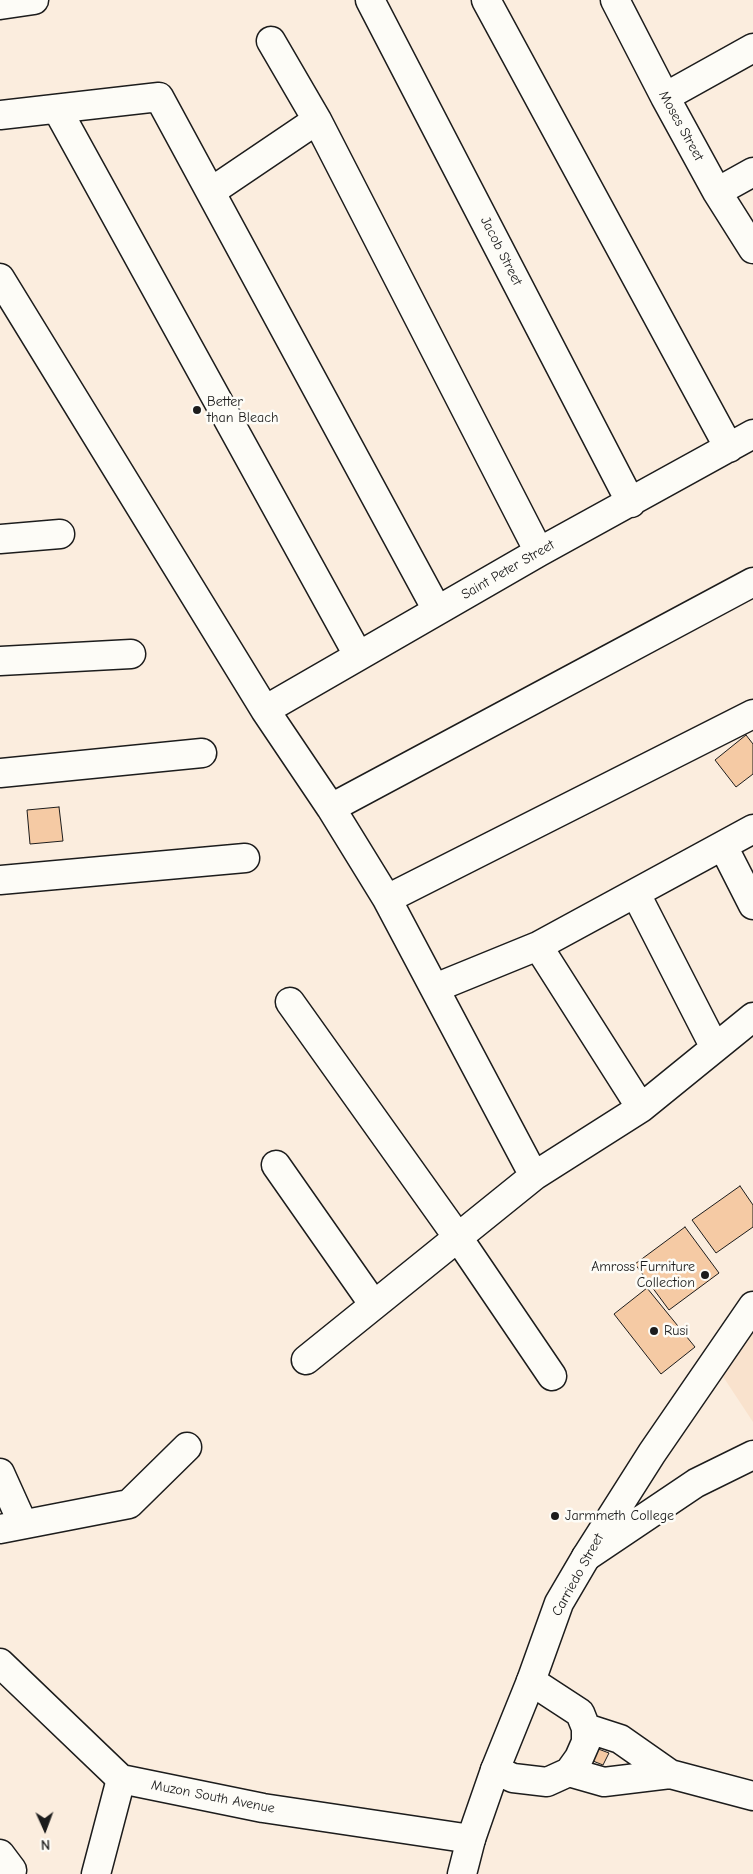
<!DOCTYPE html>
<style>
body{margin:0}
#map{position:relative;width:753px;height:1874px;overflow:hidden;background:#fbedde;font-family:"Comic Neue",sans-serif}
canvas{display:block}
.north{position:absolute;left:20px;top:1804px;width:50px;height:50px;-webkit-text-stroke:4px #fdfcf7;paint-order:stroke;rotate:178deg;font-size:14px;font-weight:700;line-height:20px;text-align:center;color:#1c1c1c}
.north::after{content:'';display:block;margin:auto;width:18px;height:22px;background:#1c1c1c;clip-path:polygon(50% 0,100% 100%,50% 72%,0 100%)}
</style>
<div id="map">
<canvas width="753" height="1874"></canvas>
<div class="north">N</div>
</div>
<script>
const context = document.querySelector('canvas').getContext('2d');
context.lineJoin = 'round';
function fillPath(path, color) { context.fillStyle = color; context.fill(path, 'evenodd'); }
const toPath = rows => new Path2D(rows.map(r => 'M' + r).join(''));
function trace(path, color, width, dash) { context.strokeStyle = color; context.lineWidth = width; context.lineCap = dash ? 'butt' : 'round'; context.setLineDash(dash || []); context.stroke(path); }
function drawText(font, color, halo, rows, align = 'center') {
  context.font = font + ' "Comic Neue",sans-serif'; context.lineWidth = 5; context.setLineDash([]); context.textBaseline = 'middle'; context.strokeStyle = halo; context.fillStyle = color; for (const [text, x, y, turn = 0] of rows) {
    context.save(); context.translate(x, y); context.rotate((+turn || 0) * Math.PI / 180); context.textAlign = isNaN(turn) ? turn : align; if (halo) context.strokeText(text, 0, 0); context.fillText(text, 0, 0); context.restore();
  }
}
fillPath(toPath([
 [753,1326,753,1422,720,1372]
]), '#f9e2cd');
const building = toPath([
 [746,735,753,744,753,774,736,787,715,760,746,735],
 [59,807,63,841,30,844,27,810,59,807],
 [740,1186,753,1205,753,1227,716,1253,692,1220,740,1186],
 [685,1227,719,1273,669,1310,635,1264,685,1227],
 [647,1288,695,1347,661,1374,614,1314,647,1288],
 [593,1747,609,1753,603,1765,588,1759,593,1747]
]);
fillPath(building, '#f5caa4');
trace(building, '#1c1c1c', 1);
const minor = toPath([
 [370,0,631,503],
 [486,0,729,448],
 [615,0,665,97,717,192,753,249],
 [0,5,34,0],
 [271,41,317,120,539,552],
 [665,97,753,48],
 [57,109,358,655],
 [0,115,159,97,437,610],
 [212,191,317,120],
 [717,192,753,172],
 [0,278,265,710,331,808,387,899,534,1176],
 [0,539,60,534],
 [0,661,131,654],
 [265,710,539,552,753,434],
 [0,773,202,753],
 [331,808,753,582],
 [723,846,753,905],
 [0,880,245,858],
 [636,894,714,1046],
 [387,899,753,714],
 [538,946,641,1108],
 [435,988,538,946,753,829],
 [290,1002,459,1239,552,1376],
 [276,1165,374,1305],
 [306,1360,534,1176,641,1108,753,1017],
 [0,1473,23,1524],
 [0,1529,129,1504,187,1447],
 [586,1557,696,1483,753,1455],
 [586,1728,620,1739,670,1774,753,1796],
 [495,1770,513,1778,547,1782,569,1772,579,1758,586,1742,586,1728,580,1713,531,1681],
 [569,1772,604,1782,670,1774],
 [0,1854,12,1870,11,1874],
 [96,1874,121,1779]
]);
const tertiary = toPath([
 [0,1663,121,1779,263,1808,471,1839]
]);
const secondary = toPath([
 [462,1874,471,1839,495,1770,531,1681,559,1603,586,1557,652,1453,753,1306]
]);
trace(minor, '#1c1c1c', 31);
trace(tertiary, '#1c1c1c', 31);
trace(secondary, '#1c1c1c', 31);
trace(minor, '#fdfcf7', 28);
trace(tertiary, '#fdfcf7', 28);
trace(secondary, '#fdfcf7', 28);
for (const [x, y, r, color] of [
 [197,410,5,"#1c1c1c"],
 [705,1275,5,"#1c1c1c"],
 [654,1331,5,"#1c1c1c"],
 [555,1516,5,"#1c1c1c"]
]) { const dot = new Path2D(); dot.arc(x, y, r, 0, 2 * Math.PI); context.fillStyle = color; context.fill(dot); trace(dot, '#fdfcf7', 2); }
drawText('14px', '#1c1c1c', '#fdfcf7', [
 ["Moses Street",681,126,61],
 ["Jacob Street",501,251,63],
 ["Saint Peter Street",508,570,-30],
 ["Carriedo Street",578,1575,-61],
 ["Muzon South Avenue",213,1797,11]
]);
drawText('14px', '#1c1c1c', '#fdfcf7', [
 ["Better",207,402],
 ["than Bleach",207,418],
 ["Amross Furniture",695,1267,"right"],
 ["Collection",695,1283,"right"],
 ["Rusi",664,1331],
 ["Jarmmeth College",565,1516]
], 'left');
</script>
